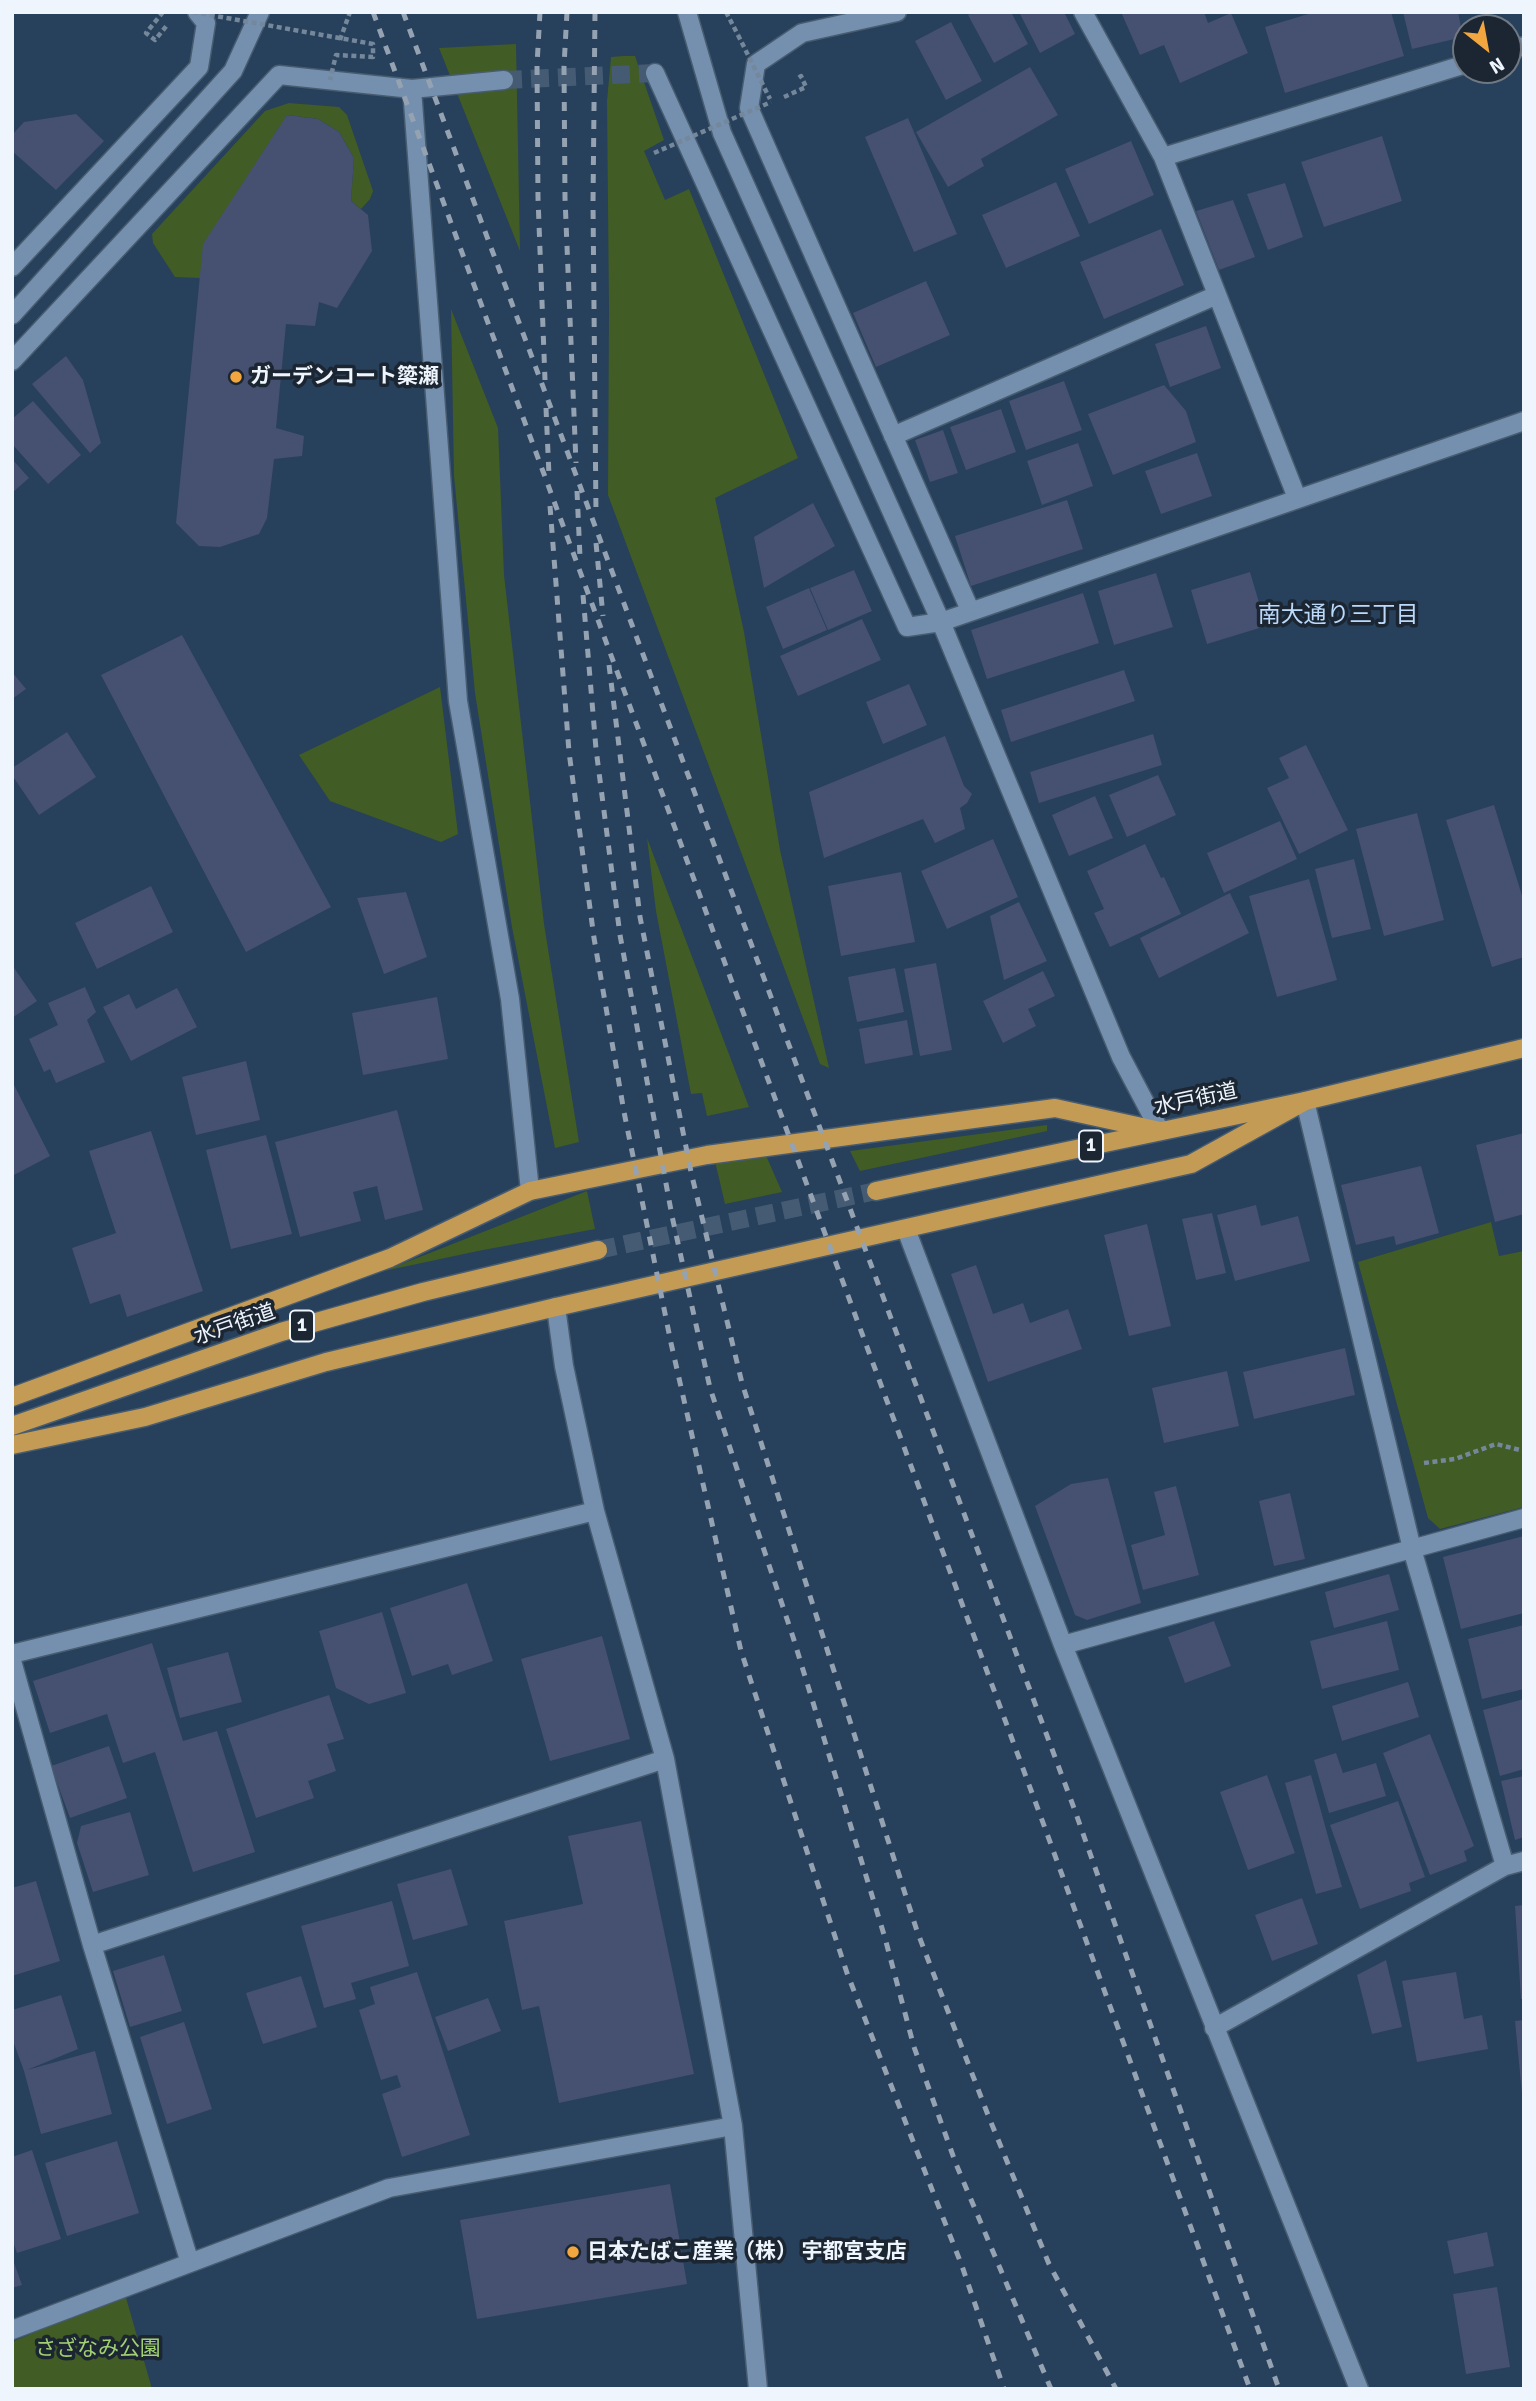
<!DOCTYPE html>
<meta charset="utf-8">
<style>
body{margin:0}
#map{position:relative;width:1536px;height:2401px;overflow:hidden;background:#27405b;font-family:Signika,sans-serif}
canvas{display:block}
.frame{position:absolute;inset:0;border:14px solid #eff5fc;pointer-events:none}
.north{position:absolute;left:1452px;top:14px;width:70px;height:70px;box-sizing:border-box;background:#1b2632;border:2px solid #707983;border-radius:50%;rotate:149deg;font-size:19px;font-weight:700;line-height:28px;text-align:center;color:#eff5fc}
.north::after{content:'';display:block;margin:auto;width:24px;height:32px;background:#f1a640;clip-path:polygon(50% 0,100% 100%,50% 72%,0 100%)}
</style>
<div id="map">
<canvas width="1536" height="2401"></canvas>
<div class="frame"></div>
<div class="north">N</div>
</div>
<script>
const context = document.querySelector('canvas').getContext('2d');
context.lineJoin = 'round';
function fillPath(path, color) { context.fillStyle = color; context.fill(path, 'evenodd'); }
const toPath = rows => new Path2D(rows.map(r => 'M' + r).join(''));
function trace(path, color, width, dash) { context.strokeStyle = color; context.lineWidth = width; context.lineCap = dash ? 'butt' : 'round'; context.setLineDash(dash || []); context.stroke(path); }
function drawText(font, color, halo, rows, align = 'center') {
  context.font = font + ' Signika,"Noto Sans JP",sans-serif'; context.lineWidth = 7; context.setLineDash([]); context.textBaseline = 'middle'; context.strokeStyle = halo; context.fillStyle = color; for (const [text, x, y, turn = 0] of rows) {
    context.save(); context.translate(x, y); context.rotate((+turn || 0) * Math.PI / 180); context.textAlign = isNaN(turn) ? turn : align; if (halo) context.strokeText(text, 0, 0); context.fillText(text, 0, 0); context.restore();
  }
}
fillPath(toPath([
 [516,44,520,251,439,48],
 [623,56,635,56,664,140,644,151,665,200,689,189,798,458,715,498,744,632,780,850,829,1068,820,1064,608,495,609,310,607,101,611,57],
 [289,103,339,107,347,115,373,191,370,199,361,209,351,201,354,158,339,132,318,119,287,115,200,278,175,277,153,243,152,234,265,111],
 [451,309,498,428,504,575,544,924,579,1142,555,1148,512,927,475,693,454,476],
 [440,687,458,834,441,842,330,801,299,755],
 [647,838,749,1107,707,1116,702,1093,691,1094,656,911],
 [1047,1125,1047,1131,860,1171,850,1151],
 [764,1151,782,1192,725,1204,714,1157],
 [587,1191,595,1229,478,1251,384,1271],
 [1491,1222,1499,1256,1524,1251,1524,1507,1440,1529,1428,1518,1358,1262],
 [125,2294,152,2389,12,2389,12,2342]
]), '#415c24');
fillPath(toPath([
 [973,12,1011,12,1028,44,994,63,968,15],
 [1019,12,1064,12,1075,34,1040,53],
 [1121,12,1204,12,1208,23,1231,13,1248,53,1180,83,1164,45,1140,55],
 [1315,12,1391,12,1404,56,1285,93,1265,27],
 [1403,12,1458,12,1463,37,1412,49],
 [951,22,982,81,946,100,915,41],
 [1030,67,1058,115,981,159,984,166,948,187,916,132],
 [76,114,104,141,56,190,12,151,12,135,24,122],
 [287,115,318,119,339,132,354,158,351,201,368,215,372,251,337,308,319,302,315,326,286,324,276,428,304,436,302,456,274,459,267,518,259,534,220,547,199,546,176,523,203,244],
 [908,118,957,234,914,252,865,137],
 [1382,136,1402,201,1324,227,1301,162],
 [1131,141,1154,195,1089,224,1065,169],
 [1056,182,1080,236,1006,268,982,215],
 [1285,183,1303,237,1268,250,1247,194],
 [1233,200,1255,257,1219,270,1196,211],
 [1161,229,1184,285,1104,319,1080,262],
 [926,281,950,335,876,367,853,313],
 [1206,326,1221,368,1170,387,1155,344],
 [66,356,83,380,101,443,90,453,32,384],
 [1064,381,1082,430,1026,450,1009,401],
 [1164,385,1186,411,1196,442,1113,475,1088,414],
 [33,401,81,455,48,484,12,444,12,419],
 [1001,409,1016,452,966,470,950,427],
 [943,430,958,473,930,482,915,440],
 [1078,443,1093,486,1042,505,1027,461],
 [1197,453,1212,496,1161,514,1145,471],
 [12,459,29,478,12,493],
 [1067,500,1083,549,971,586,955,536],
 [813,503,835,546,764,588,754,537],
 [854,570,872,611,828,630,810,588],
 [1250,572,1266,626,1207,644,1191,590],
 [1156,573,1173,627,1114,645,1098,591],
 [809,588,827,630,783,649,766,607],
 [1083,593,1099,643,987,679,971,630],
 [862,619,881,660,798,696,780,656],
 [182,635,331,907,246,952,101,675],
 [1124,670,1135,701,1011,742,1001,710],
 [12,672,26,689,12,699],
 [909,684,927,725,883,744,866,702],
 [67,732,96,777,39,815,12,775,12,768],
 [1153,734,1162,765,1039,803,1030,772],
 [945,736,964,786,972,794,967,803,960,808,965,829,935,843,923,819,824,858,809,792],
 [1306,745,1348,830,1299,854,1267,788,1289,778,1279,758],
 [1158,775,1176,815,1127,837,1109,795],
 [1095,796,1113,838,1069,856,1052,815],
 [1494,805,1524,902,1524,957,1492,967,1446,820],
 [1417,813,1444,920,1384,936,1356,829],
 [1280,821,1297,859,1224,893,1207,853],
 [993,839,1018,897,947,929,921,871],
 [1145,844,1161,878,1164,877,1181,914,1110,947,1094,913,1104,909,1087,871],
 [1354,859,1371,929,1332,938,1315,869],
 [901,872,915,942,841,956,828,886],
 [1309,879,1337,980,1277,997,1249,896],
 [151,886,173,932,97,969,75,923],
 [406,892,427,957,384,974,357,898],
 [1230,893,1249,933,1159,978,1140,938],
 [1019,902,1047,961,1004,980,990,916],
 [936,963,952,1050,920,1056,904,969],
 [12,965,37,1001,12,1018],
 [895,968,904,1012,857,1022,848,977],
 [1043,971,1055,996,1028,1009,1036,1026,1003,1043,983,1001],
 [85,987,96,1012,87,1020,105,1062,56,1083,50,1069,44,1072,29,1039,58,1025,48,1003],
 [177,988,197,1027,131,1061,103,1007,129,994,136,1009],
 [437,997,448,1059,363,1075,352,1013],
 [907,1020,913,1055,865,1064,859,1029],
 [246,1061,260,1120,196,1135,182,1077],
 [12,1081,50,1156,12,1176],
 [397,1110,423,1210,385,1220,377,1186,353,1192,361,1221,300,1237,275,1142],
 [151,1131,203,1291,127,1317,120,1294,90,1304,72,1248,116,1233,89,1151],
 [1524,1133,1524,1214,1495,1222,1476,1145],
 [266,1135,292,1234,231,1249,206,1150],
 [1421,1166,1439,1233,1396,1245,1394,1236,1356,1245,1341,1185],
 [1256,1205,1261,1226,1298,1216,1310,1261,1235,1281,1217,1215],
 [1212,1213,1226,1273,1196,1280,1182,1219],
 [1147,1224,1171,1326,1129,1336,1104,1235],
 [976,1265,993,1314,1023,1303,1030,1323,1068,1309,1082,1349,988,1382,951,1274],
 [1345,1348,1355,1395,1254,1419,1243,1372],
 [1227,1371,1239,1426,1164,1443,1152,1388],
 [1108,1478,1141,1603,1087,1620,1075,1615,1035,1506,1071,1484],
 [1176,1486,1199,1575,1143,1590,1131,1545,1165,1535,1154,1492],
 [1290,1493,1305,1559,1274,1566,1259,1501],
 [1524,1536,1524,1613,1461,1629,1443,1557],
 [1389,1574,1399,1610,1334,1628,1325,1592],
 [467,1583,493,1661,452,1675,448,1664,412,1676,390,1608],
 [382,1612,406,1693,369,1704,336,1688,319,1631],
 [1214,1621,1231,1666,1185,1683,1168,1637],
 [1387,1621,1399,1670,1322,1689,1310,1641],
 [1524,1625,1524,1689,1482,1699,1468,1639],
 [602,1636,630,1739,550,1761,521,1659],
 [152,1643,183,1741,217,1731,255,1852,193,1872,155,1752,123,1763,107,1714,50,1733,33,1681],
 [228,1652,242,1702,180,1718,167,1668],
 [1408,1682,1419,1717,1342,1741,1332,1706],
 [329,1695,344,1739,327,1744,336,1771,308,1781,314,1798,256,1818,226,1729],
 [1524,1699,1524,1769,1500,1776,1483,1710],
 [1430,1734,1474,1846,1464,1851,1467,1861,1430,1875,1383,1753],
 [109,1746,127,1798,70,1818,51,1766],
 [1336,1753,1343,1773,1376,1763,1386,1796,1329,1813,1314,1760],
 [1267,1775,1295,1853,1248,1870,1220,1792],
 [1311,1775,1342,1887,1316,1894,1285,1783],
 [1524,1776,1524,1837,1515,1840,1501,1781],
 [1398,1801,1425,1877,1409,1883,1411,1891,1360,1909,1330,1825],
 [130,1812,149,1875,93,1892,77,1843,81,1826],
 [641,1821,694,2074,559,2103,539,2006,522,2010,504,1921,583,1904,568,1836],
 [451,1869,468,1925,413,1940,397,1884],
 [36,1881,60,1961,12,1976,12,1888],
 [1302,1898,1318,1944,1272,1961,1255,1915],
 [392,1901,409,1966,351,1983,356,1999,324,2008,301,1926],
 [1524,1905,1524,1999,1521,1999,1515,1906],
 [164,1955,182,2011,130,2027,113,1971],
 [1386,1960,1402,2027,1372,2034,1357,1975],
 [417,1972,470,2135,402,2157,382,2094,401,2087,397,2075,381,2080,359,2010,375,2004,370,1987],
 [1456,1972,1464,2019,1482,2015,1488,2049,1417,2062,1402,1981],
 [301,1976,317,2027,263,2044,246,1993],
 [61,1995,78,2049,27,2070,95,2051,112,2114,41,2134,24,2071,12,2038,12,2010],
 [488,1998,501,2031,448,2051,435,2017],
 [1524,2020,1524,2094,1522,2094,1515,2021],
 [184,2022,212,2109,167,2124,140,2037],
 [117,2141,139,2213,67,2236,45,2163],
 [32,2150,61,2239,17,2253,12,2239,12,2157],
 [670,2184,687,2284,477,2319,460,2220],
 [1487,2232,1494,2266,1454,2274,1447,2241],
 [12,2257,22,2285,12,2288],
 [1497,2287,1510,2367,1466,2374,1453,2294]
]), '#465071');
trace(toPath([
 [504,80,655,73]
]), '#455b73', 18, [18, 9]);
trace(toPath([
 [598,1250,876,1191]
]), '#455b73', 18, [18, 9]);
const minor = toPath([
 [687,12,722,133,941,622,1121,1057,1160,1131],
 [897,12,802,33,756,64,749,108,970,610],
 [1083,12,1163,157,1297,498],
 [1508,51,1524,46],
 [655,73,907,627,941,622,1524,421],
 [412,89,458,701,510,999,530,1191],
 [1163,157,1466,64],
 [12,267,199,67,206,23,197,12],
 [12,315,233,71,260,12],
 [12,361,279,75,412,89,504,80],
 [893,436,1217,295],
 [1305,1101,1412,1549,1505,1866],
 [906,1229,1063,1645,1359,2389],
 [556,1307,564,1366,595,1511,665,1759,733,2126,758,2389],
 [1063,1645,1524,1518],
 [12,1654,595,1511],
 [12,1661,92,1945,190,2263],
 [92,1945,665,1759],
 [1214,2028,1505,1866,1524,1861],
 [12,2330,389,2188,733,2126]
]);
const major = toPath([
 [876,1191,1305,1101,1524,1048],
 [12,1397,390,1258,530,1191,707,1155,1055,1108,1160,1131],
 [12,1426,281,1332,423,1292,598,1250],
 [12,1445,145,1417,326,1362,556,1307,1191,1164,1305,1101]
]);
trace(minor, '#485c70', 21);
trace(major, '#485c70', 21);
trace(toPath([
 [163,12,146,33,155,40,168,24],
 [726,12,738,35],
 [340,40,350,12],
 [784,97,806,87,801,76,797,79],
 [1424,1463,1455,1459,1496,1444,1524,1451]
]), '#75879a', 4.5, [5, 3.5]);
trace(minor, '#7490ae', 18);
trace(major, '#c49b54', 18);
trace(toPath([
 [373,12,1042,1820,1250,2389],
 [403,12,1074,1808,1279,2389],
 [540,12,537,65,538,198,545,380],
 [567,12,564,66,565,198,576,463],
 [595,12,593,203,596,515],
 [546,408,549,475],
 [577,491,580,557],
 [550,506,569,752,594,938,624,1112,671,1343,741,1651,847,1973,962,2266,1004,2389],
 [596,543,603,616],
 [583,595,596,749,620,935,672,1216,710,1388,793,1637,885,1938,914,2047,956,2164,1051,2389],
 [609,665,640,917,691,1172,742,1383,917,1931,988,2115,1049,2264,1116,2389]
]), '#94a2b2', 5, [9, 9]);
trace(toPath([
 [193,12,373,44,373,57,336,55,330,80],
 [738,35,770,99],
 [654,153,771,102]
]), '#75879a', 4.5, [5, 3.5]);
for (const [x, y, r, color] of [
 [236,377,7,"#f1a640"],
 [573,2252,7,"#f1a640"]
]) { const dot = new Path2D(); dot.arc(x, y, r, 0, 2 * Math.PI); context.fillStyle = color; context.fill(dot); trace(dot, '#1b2632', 2.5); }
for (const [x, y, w] of [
 [1091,1146,24],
 [302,1326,24]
]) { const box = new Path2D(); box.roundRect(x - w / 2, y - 15.5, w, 31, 5); context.fillStyle = '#1b2632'; context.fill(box); trace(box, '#eff5fc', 2); }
drawText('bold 19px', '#eff5fc', null, [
 ["1",1091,1146],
 ["1",302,1326]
]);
drawText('bold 21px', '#eff5fc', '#1b2632', [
 ["ガーデンコート簗瀬",250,377],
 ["日本たばこ産業（株） 宇都宮支店",587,2252]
], 'left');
drawText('21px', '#eff5fc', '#1b2632', [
 ["水戸街道",1196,1100,-12],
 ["水戸街道",235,1325,-19]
]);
drawText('21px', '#a2d073', '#1b2632', [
 ["さざなみ公園",98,2349]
]);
drawText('23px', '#bbd9fa', '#1b2632', [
 ["南大通り三丁目",1338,616]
]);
</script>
